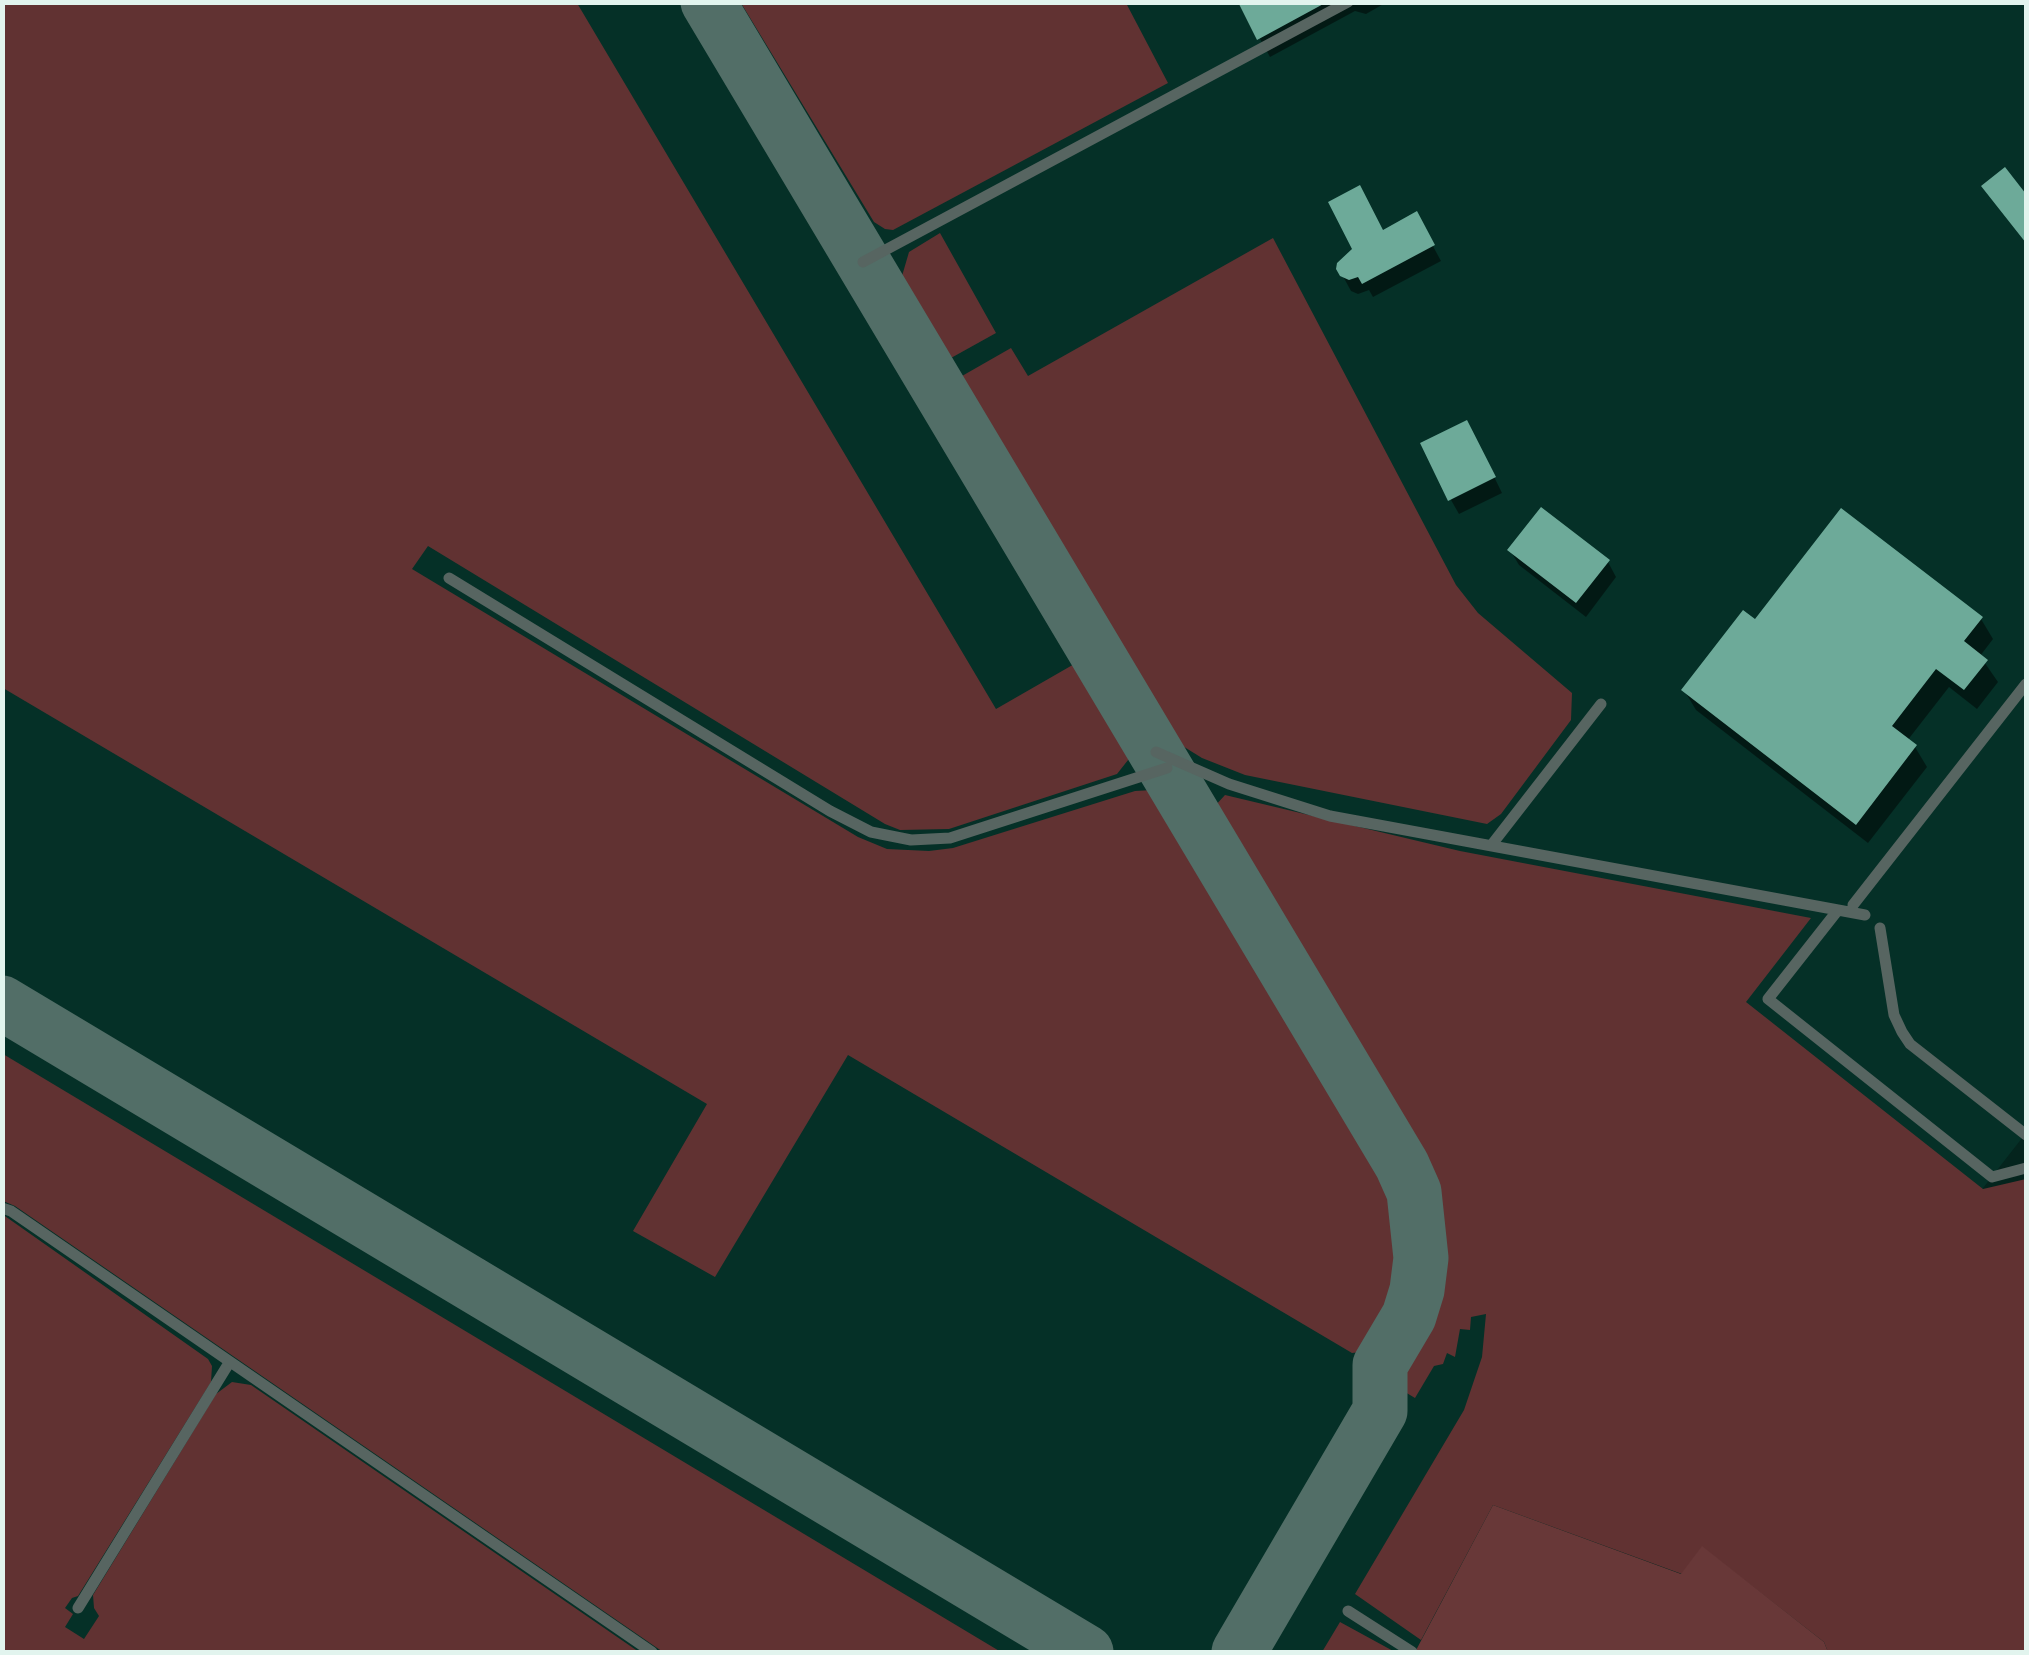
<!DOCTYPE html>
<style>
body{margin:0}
#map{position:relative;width:2029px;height:1655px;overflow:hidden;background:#04241d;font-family:"Roboto Condensed",sans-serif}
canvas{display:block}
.frame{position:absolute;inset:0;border:5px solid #e2f4ee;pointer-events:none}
</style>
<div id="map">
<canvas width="2029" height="1655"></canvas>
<div class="frame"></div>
</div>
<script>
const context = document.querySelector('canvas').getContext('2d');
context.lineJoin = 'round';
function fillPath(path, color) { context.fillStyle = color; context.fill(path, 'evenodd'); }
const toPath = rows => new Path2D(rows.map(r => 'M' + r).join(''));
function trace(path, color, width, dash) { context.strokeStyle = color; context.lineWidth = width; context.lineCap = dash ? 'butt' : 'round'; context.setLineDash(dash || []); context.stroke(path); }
fillPath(toPath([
 [3,3,2026,3,2026,1133,1682,1574,1493,1505,1415,1652,3,1652]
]), '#053027');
fillPath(toPath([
 [3,2,577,3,996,709,1076,663,1132,755,1117,774,949,829,900,830,885,824,428,546,412,569,858,837,887,849,929,851,953,848,1135,791,1153,790,1256,962,1267,956,1391,1166,1402,1191,1410,1226,1407,1291,1392,1328,1382,1340,1369,1351,1352,1353,848,1055,715,1277,633,1231,707,1104,3,688],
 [741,3,1126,3,1168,83,893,230,885,229,874,222],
 [940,233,996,333,951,358,902,276,909,252],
 [1273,238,1456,585,1478,613,1572,693,1571,720,1501,814,1487,824,1245,775,1202,758,1181,745,962,376,1011,348,1028,376],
 [1225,795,1460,851,1811,918,1746,1002,1983,1189,2026,1179,2026,1652,1828,1652,1824,1642,1702,1547,1682,1574,1493,1505,1421,1640,1355,1594,1464,1410,1482,1357,1486,1314,1471,1317,1470,1330,1460,1329,1455,1357,1447,1353,1443,1364,1434,1366,1415,1398,1395,1386,1391,1378,1392,1365,1415,1325,1428,1277,1430,1231,1421,1186,1412,1163,1283,946,1293,938,1214,807],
 [2,1054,3,1054,1001,1652,663,1652,15,1206,3,1201],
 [2,1214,208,1359,212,1366,211,1382,78,1596,72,1598,65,1608,73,1614,65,1627,84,1639,99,1616,94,1608,93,1595,216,1394,232,1382,251,1385,639,1652,3,1652],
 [1340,1622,1395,1652,1322,1652]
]), '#613232');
fillPath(toPath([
 [1493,1505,1681,1574,1702,1546,1824,1642,1828,1652,1415,1652]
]), '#683838');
fillPath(toPath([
 [1245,2,1387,2,1366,14,1355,11,1270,57,1241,4],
 [1416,215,1441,261,1373,297,1369,290,1358,294,1351,291,1339,269,1383,233],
 [1475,438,1502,493,1459,514,1451,500],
 [1510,550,1608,562,1616,577,1586,617,1519,565],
 [1981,619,1993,639,1980,656,1998,682,1977,709,1949,687,1907,741,1915,747,1927,767,1868,843,1696,710,1684,690,1756,623]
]), '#0007');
trace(toPath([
 [708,2,1402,1165,1414,1192,1421,1258,1417,1290,1409,1316,1380,1365,1380,1411,1239,1652],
 [2,1003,1086,1652]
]), '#526e67', 55);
fillPath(toPath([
 [1238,2,1327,2,1257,40],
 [2005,167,2026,194,2026,243,1981,186],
 [1360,185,1383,230,1417,211,1435,245,1362,284,1358,277,1349,280,1340,276,1336,269,1337,263,1352,249,1328,202],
 [1467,420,1496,477,1448,501,1420,443],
 [1541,507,1610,560,1576,603,1507,550],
 [1841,508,1983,617,1964,641,1988,660,1964,690,1936,669,1892,726,1917,745,1856,825,1681,690,1743,610,1755,619]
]), '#6daa99');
trace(toPath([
 [863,262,1348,2],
 [449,578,830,811,871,832,911,840,950,838,1167,768],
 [1156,752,1229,784,1330,816,1865,915],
 [1493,843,1601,704],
 [1853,905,2026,684],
 [1838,910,1768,999,1992,1177,2026,1168],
 [1880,928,1894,1015,1902,1032,1910,1044,2026,1135],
 [2,1208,11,1211,652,1652],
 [78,1608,229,1363],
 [1348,1611,1412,1652]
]), '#576561', 11);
</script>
